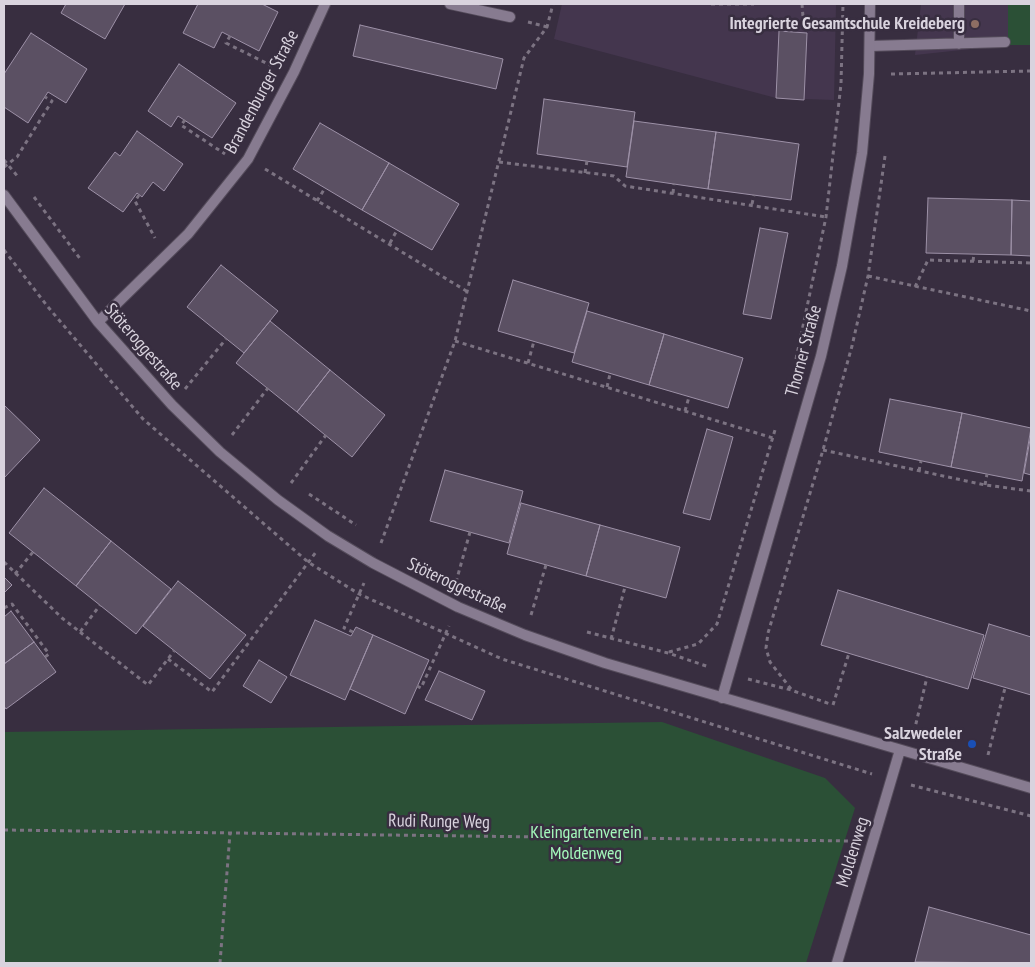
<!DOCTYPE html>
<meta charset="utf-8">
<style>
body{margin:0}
#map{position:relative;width:1035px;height:967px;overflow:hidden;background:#382e40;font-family:"PT Sans Narrow",sans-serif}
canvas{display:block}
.frame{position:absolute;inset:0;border:5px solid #d9d3de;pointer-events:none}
</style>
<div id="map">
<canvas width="1035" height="967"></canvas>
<div class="frame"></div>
</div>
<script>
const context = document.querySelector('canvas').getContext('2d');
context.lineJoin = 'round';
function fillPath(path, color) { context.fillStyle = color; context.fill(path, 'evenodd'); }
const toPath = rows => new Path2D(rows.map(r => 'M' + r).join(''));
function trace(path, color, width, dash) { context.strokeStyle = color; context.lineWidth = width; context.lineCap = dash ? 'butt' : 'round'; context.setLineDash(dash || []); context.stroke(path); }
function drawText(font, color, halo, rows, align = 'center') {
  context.font = font + ' "PT Sans Narrow",sans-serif'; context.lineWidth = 5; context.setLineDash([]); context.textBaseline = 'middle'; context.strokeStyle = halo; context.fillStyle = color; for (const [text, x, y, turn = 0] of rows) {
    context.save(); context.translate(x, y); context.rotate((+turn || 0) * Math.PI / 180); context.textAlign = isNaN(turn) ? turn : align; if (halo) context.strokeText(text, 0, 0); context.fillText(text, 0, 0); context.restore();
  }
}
fillPath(toPath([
 [562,4,836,4,834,100,776,98,554,39],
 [921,4,1031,4,1031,45,1008,45,915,55]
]), '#44364e');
fillPath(toPath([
 [1008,4,1031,4,1031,45,1008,45],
 [662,722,825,778,855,808,806,963,4,963,4,732]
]), '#2b5036');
const building = toPath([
 [66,4,125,4,105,39,61,13,66,4],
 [198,4,262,4,278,12,259,51,222,32,214,48,183,33,198,4],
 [360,25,503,59,496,89,353,56,360,25],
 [779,31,807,33,804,100,776,98,779,31],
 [31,33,87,69,66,103,48,92,28,123,4,107,4,74,31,33],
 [179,64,236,103,212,138,178,116,171,127,148,111,179,64],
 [544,99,635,112,627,167,537,154,544,99],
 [634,121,716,132,708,189,626,177,634,121],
 [320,123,389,163,362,210,293,169,320,123],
 [137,131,183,164,164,191,153,182,142,197,137,193,123,212,88,188,115,152,120,156,137,131],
 [716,132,799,144,791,200,708,189,716,132],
 [389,163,459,204,432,250,362,210,389,163],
 [928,198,1012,200,1011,255,926,253,928,198],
 [1012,200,1031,201,1031,256,1011,255,1012,200],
 [760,228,788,233,771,319,743,314,760,228],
 [221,265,278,311,244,353,187,307,221,265],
 [513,280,589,303,574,353,498,331,513,280],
 [587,311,664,334,649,385,572,362,587,311],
 [270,321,330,370,297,412,236,363,270,321],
 [664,334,743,358,728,408,649,385,664,334],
 [330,370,385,415,352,457,297,412,330,370],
 [890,399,962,413,951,467,879,452,890,399],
 [4,405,40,440,4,478,4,405],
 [962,413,1031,428,1022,481,951,467,962,413],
 [707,429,733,437,710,520,683,513,707,429],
 [1031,434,1031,475,1024,473,1031,434],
 [445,470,523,491,509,543,430,521,445,470],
 [44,488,111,541,76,586,9,533,44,488],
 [521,503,600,525,586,576,507,554,521,503],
 [600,525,680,547,666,598,586,576,600,525],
 [111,541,171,589,136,634,76,586,111,541],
 [4,577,12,585,4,593,4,577],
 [178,581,246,635,210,679,143,626,178,581],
 [838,590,984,635,968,689,821,645,838,590],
 [11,611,34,642,4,664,4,617,11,611],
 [315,620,351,636,356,627,373,635,345,700,290,675,315,620],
 [989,624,1031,637,1031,695,973,678,989,624],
 [373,635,429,660,405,714,350,689,373,635],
 [34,642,56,672,6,709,4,706,4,664,34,642],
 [259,660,287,677,271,703,243,686,259,660],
 [439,671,485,691,472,720,425,700,439,671],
 [929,907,1031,935,1031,963,915,962,929,907]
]);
fillPath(building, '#5b5063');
trace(building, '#9d91a7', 1);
const lane = toPath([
 [450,4,510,17],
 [959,44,959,4],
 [870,46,1005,42]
]);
const street = toPath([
 [4,195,98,322,172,405,220,452,278,500,328,536,373,563,458,607,525,635,605,663,1031,788],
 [98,322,188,234,248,159,294,72,325,4],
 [722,698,821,356,842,266,862,153,869,74,870,4],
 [837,963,900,750]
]);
trace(lane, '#544b5a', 12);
trace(street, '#544b5a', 12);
trace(toPath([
 [711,4,754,4],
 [802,4,803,17],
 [528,22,547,27],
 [230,36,226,43,274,67],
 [891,74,1031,71],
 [185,120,181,125,225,154],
 [4,160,19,178],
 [499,162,614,176,625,186,826,217],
 [4,167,17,157,52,101,45,97],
 [265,169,468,292],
 [585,173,587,161],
 [673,193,674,184],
 [139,195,135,201,155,238],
 [34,197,81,260],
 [317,201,325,188],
 [752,204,754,195],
 [390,243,397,230],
 [4,250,48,307,143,419,308,562,359,594,502,659,872,774],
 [973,261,974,254],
 [868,276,1031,311],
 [915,287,928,260,1031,263],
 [455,341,773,438],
 [796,359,826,217,841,84,843,4],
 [528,363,534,341],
 [607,387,610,374],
 [185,389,226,339],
 [685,411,689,397],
 [232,435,268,388],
 [823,450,985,485,1031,491],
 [919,471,921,461],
 [291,483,326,435],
 [985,485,987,474],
 [309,494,356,525],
 [381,543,455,341,524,58,547,27,553,4],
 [4,562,62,618,80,632,100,605],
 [15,574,33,552],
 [456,582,470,532],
 [4,608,12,604,49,654,45,657],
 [531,615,546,565],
 [80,632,148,685,174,651],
 [353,632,344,628,364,583],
 [587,632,668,653,709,667],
 [611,639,625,587],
 [669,652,698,644,717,624,775,430],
 [168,659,212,692,316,552],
 [748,679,791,690,830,704],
 [417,686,421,688,449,626],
 [791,689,770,662,766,648,768,633,823,450,852,346,868,276,885,156],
 [833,705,849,653],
 [914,732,927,677],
 [988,755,1005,688],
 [911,785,1031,816],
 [4,830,851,841],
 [220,963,230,833]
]), '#7c7382', 3, [4, 4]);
trace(lane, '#877b90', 10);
trace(street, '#877b90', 10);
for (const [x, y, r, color] of [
 [975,24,5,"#8d6e63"],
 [972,744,5,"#1a4fb4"]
]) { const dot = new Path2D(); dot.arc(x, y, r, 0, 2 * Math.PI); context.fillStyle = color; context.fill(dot); trace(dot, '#382e40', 2); }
drawText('bold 18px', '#d9d3de', '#382e40', [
 ["Integrierte Gesamtschule Kreideberg",965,24],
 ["Salzwedeler",962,734],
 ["Straße",962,755]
], 'right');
drawText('18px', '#d9d3de', '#382e40', [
 ["Brandenburger Straße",262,92,-62],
 ["Stöteroggestraße",143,347,49],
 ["Thorner Straße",804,351,-75],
 ["Stöteroggestraße",457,586,25],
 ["Rudi Runge Weg",439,822,1],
 ["Moldenweg",853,852,-73]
]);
drawText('18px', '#a4f9bb', '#382e40', [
 ["Kleingartenverein",586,833],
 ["Moldenweg",586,854]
]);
</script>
